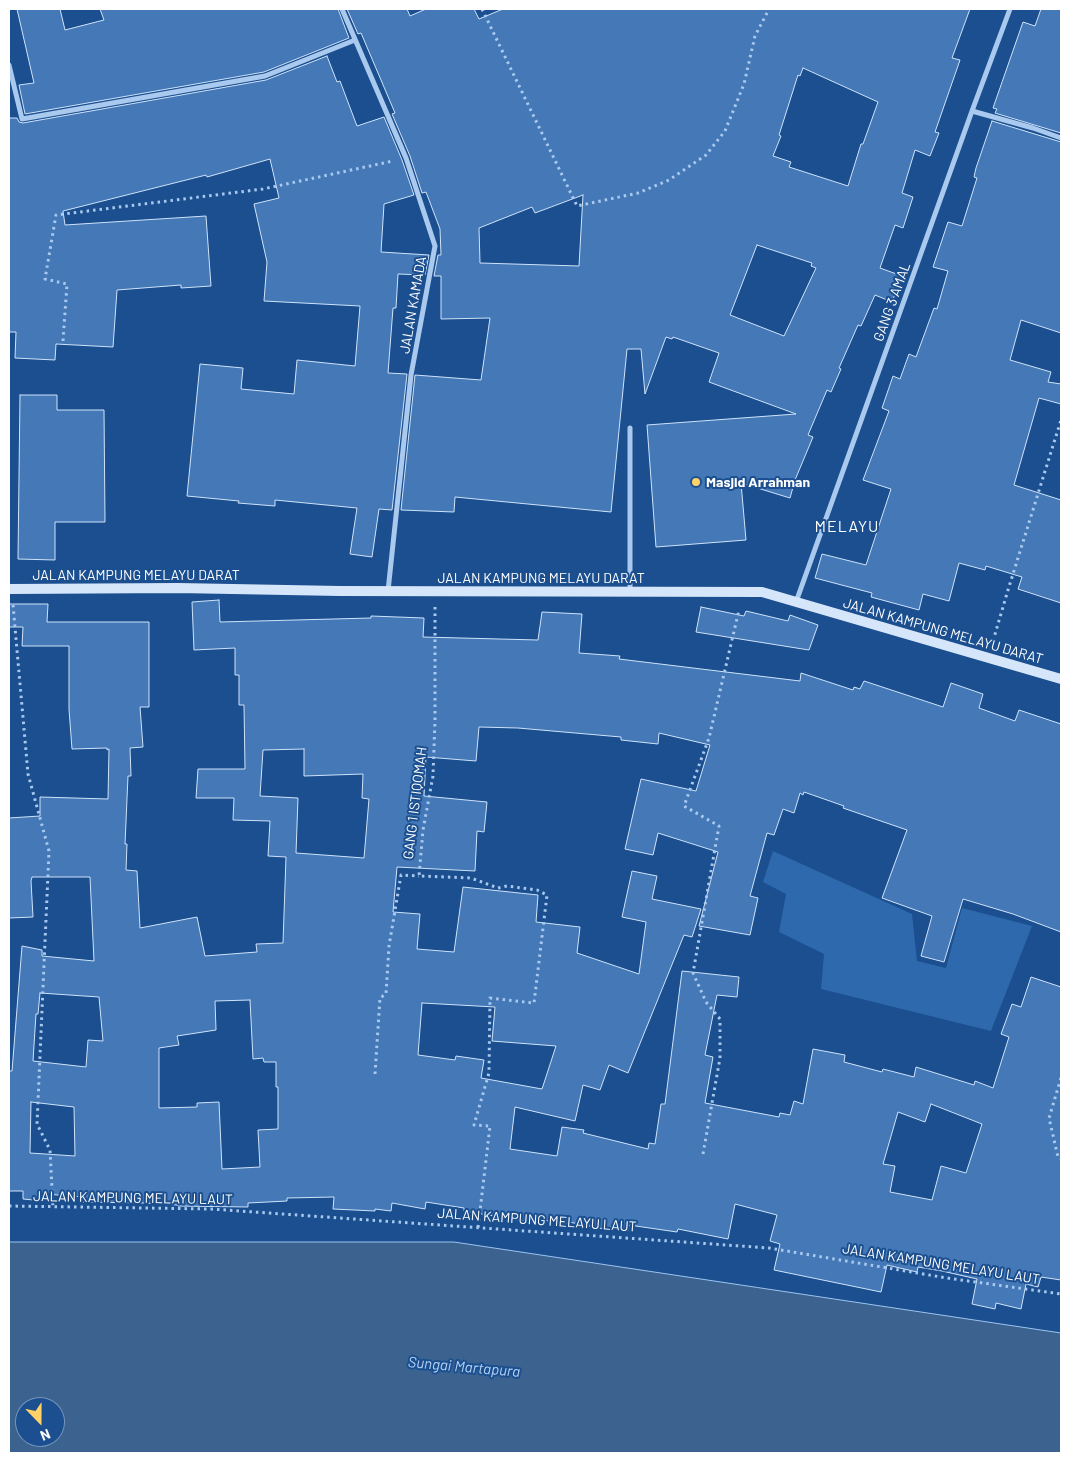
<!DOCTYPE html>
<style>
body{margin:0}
#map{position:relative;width:1070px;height:1462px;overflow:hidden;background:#1b4f8f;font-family:Barlow,sans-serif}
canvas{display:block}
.frame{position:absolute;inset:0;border:10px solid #fff;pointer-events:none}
.north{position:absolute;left:15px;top:1397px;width:50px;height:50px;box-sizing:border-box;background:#1b4f8f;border:1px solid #7695bc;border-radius:50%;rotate:158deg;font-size:14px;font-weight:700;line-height:20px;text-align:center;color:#fff}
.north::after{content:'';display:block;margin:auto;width:18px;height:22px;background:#ffd166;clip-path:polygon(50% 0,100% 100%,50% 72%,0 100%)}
</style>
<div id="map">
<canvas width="1070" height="1462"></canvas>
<div class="frame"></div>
<div class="north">N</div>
</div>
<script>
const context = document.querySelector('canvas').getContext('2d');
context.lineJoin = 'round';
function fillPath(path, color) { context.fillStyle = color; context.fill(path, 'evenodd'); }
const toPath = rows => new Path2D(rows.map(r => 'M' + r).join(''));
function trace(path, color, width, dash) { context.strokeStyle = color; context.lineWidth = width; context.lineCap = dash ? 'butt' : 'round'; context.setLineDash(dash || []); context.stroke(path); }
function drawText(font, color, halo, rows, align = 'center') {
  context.font = font + ' Barlow,sans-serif'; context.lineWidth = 4; context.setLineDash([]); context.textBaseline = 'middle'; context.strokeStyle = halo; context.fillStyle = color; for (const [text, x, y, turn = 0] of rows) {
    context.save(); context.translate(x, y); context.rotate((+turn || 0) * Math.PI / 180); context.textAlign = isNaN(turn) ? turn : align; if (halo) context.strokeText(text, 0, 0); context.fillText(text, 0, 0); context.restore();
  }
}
fillPath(toPath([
 [773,851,912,914,917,961,946,968,962,908,1032,926,991,1031,821,989,824,954,779,932,786,894,763,882]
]), '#2e69ad');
const water = toPath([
 [9,1242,454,1242,1061,1333,1061,1453,9,1453,9,1242],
 [25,1407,55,1407,55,1437,25,1437,25,1407]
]);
fillPath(water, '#3c6290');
trace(water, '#9cc4f0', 1);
const building = toPath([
 [17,9,60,9,65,30,104,20,100,9,338,9,349,38,264,72,25,114,19,85,34,83,17,9],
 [347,9,407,9,410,16,426,9,474,9,479,19,503,9,970,9,952,58,960,60,935,132,939,133,930,156,915,150,902,193,913,197,903,228,895,225,880,268,902,276,892,302,875,295,861,326,858,325,839,368,841,369,831,392,827,390,808,435,813,437,795,480,790,498,741,483,746,540,656,547,647,425,796,414,709,382,719,353,673,337,672,339,666,337,645,394,641,349,627,349,611,512,455,497,454,512,401,510,415,375,481,380,490,318,441,319,441,276,434,276,438,255,441,255,440,229,426,192,422,193,410,156,392,114,395,113,361,33,358,34,347,9],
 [803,68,878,102,863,144,861,144,848,186,789,167,791,162,773,156,781,136,779,135,798,75,800,76,803,68],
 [583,195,579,266,480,263,479,228,532,207,535,213,583,195],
 [757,245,812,263,811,266,816,268,784,336,730,315,757,245],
 [1041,9,1061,9,1061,133,995,113,997,109,993,108,1023,22,1035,26,1041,9],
 [327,56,337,82,340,81,357,126,384,117,402,160,414,195,384,204,381,252,429,255,425,275,398,274,396,308,393,308,388,373,407,374,392,510,379,509,372,557,350,554,357,508,275,500,275,506,238,503,239,501,187,496,200,364,243,368,241,389,294,394,297,360,355,366,360,306,264,301,267,262,254,204,279,198,270,159,207,177,206,175,63,211,65,225,206,216,211,286,181,288,181,285,117,290,113,347,56,344,55,360,15,358,16,332,9,332,9,118,17,118,19,122,23,123,266,80,327,56],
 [992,121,1061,142,1061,333,1021,320,1010,360,1051,372,1048,382,1061,384,1061,404,1039,398,1014,485,1061,500,1061,603,1018,589,1022,577,986,566,985,570,959,563,949,601,923,594,919,610,871,597,872,593,815,578,822,554,866,565,891,489,863,480,889,411,882,408,893,376,900,379,909,354,916,357,934,308,937,309,948,271,933,267,948,222,962,226,977,178,974,177,976,168,992,121],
 [20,395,57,395,57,410,104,410,105,522,55,522,55,560,18,559,20,395],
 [219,600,220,622,371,618,371,616,424,618,423,637,538,640,542,612,582,614,579,653,620,656,619,659,800,681,801,673,853,690,854,687,860,689,864,681,943,707,951,683,983,694,979,708,1015,721,1019,710,1061,724,1061,932,1013,914,963,899,944,962,921,956,932,916,882,898,907,830,843,808,844,806,804,792,803,795,800,793,794,813,783,809,774,835,767,833,750,896,758,898,750,935,699,926,718,852,658,833,653,855,625,849,641,779,696,791,710,745,659,733,658,744,621,740,621,737,518,728,479,727,476,761,426,757,424,796,487,802,484,832,477,831,475,871,397,867,393,912,420,914,417,949,454,952,463,887,538,895,536,922,580,927,577,953,639,974,646,922,622,917,632,871,657,876,652,899,701,909,692,937,684,935,628,1073,609,1065,600,1090,583,1085,575,1121,515,1107,510,1149,557,1156,562,1127,584,1130,583,1133,648,1149,649,1143,655,1144,661,1104,665,1104,682,971,739,977,737,997,717,995,705,1055,713,1057,705,1103,779,1117,780,1113,790,1115,794,1101,803,1104,813,1049,845,1055,844,1062,882,1072,883,1069,914,1077,916,1067,974,1085,975,1081,993,1088,1009,1037,1001,1034,1012,1004,1021,1007,1031,977,1061,987,1061,1280,1041,1277,1038,1287,1026,1284,1021,1309,996,1303,995,1309,972,1304,977,1279,942,1271,918,1267,917,1272,887,1265,881,1292,774,1270,780,1244,770,1241,777,1215,735,1204,728,1239,678,1229,677,1232,629,1225,628,1231,610,1227,609,1230,569,1222,568,1224,543,1220,542,1224,464,1211,464,1208,426,1202,425,1209,392,1203,391,1211,375,1209,375,1211,333,1209,334,1197,287,1198,287,1201,248,1203,248,1207,178,1206,178,1205,143,1203,83,1202,83,1197,45,1194,44,1201,23,1199,23,1191,9,1191,9,1071,12,1071,22,946,42,950,42,956,94,961,90,877,32,877,31,881,33,917,9,918,9,818,40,816,40,797,108,799,109,749,107,750,107,748,72,749,69,709,69,646,22,646,23,627,9,627,9,604,48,604,47,622,149,622,149,707,140,707,143,747,130,748,131,776,128,776,125,844,127,844,126,870,137,871,140,928,197,917,205,956,257,952,256,944,283,943,286,857,268,856,270,821,233,820,234,798,196,798,198,769,245,769,244,705,239,705,239,675,235,675,235,648,194,650,192,602,219,600],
 [304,749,304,776,363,774,362,798,369,799,364,858,296,853,298,798,260,796,263,750,304,749],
 [40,993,99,997,103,1041,88,1040,86,1067,33,1061,36,1014,38,1014,40,993],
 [250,1000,253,1059,263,1058,264,1062,276,1062,276,1087,278,1087,278,1129,258,1130,260,1167,222,1169,219,1102,197,1103,197,1107,159,1108,159,1048,179,1045,177,1036,216,1030,215,1001,250,1000],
 [422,1003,495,1007,492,1041,556,1046,542,1089,481,1078,484,1060,456,1056,455,1060,418,1055,422,1003],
 [31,1102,74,1107,75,1156,30,1153,31,1102],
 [931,1104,982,1124,966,1173,941,1166,932,1200,890,1192,895,1166,883,1164,898,1112,925,1122,931,1104],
 [701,607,744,616,746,611,788,621,790,615,818,625,809,650,696,632,701,607]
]);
fillPath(building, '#4478b7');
trace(building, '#cfe3fa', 1);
trace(toPath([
 [482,9,577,206,638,193,669,180,706,155,725,131,744,84,755,36,769,9],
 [63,341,67,284,45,279,56,215,263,189,393,161],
 [13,605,28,774,49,851,37,1124,50,1150,53,1208],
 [435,607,435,720,433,776,423,830,419,876,471,878,498,888,507,886,537,890,547,895,534,1003,490,998,489,1073,474,1125,490,1126,478,1228],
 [993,641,1008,590,1061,420],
 [375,1074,380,998,386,994,389,946,401,875,419,876],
 [1061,1078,1049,1118,1058,1157,1061,1159],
 [703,1154,720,1058,720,1019,706,1002,693,973,719,826,684,806,709,738,739,610],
 [9,1206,211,1209,769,1248,947,1278,1061,1294]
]), '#a9c9ee', 3, [2.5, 4]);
trace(toPath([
 [342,9,406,158,435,246,411,375,388,591],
 [9,65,22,119,265,76,355,40],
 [972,111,1033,128,1061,138],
 [630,428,630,592],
 [796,602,972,111,1010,9]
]), '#a9c9ee', 5);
trace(toPath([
 [9,589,178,588,340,591,762,592,1061,679]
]), '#d6e6fa', 10);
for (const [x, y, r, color] of [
 [696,482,5,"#ffd166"]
]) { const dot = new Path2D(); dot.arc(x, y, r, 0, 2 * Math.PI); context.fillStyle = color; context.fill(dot); trace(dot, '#1b4f8f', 2); }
drawText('14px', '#fff', '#1b4f8f', [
 ["GANG 3 AMAL",892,302,-70],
 ["JALAN KAMADA",413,305,-80],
 ["JALAN KAMPUNG MELAYU DARAT",136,575],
 ["JALAN KAMPUNG MELAYU DARAT",541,578],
 ["JALAN KAMPUNG MELAYU DARAT",943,631,16],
 ["GANG 1 ISTIQOMAH",415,803,-83],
 ["JALAN KAMPUNG MELAYU LAUT",133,1198,1],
 ["JALAN KAMPUNG MELAYU LAUT",537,1220,4],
 ["JALAN KAMPUNG MELAYU LAUT",941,1264,9]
]);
drawText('bold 14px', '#fff', '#1b4f8f', [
 ["Masjid Arrahman",706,482]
], 'left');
drawText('italic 15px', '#b5d3f5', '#1b4f8f', [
 ["Sungai Martapura",464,1367,5]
]);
context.letterSpacing = '1px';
drawText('16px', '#fff', '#1b4f8f', [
 ["MELAYU",847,527]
]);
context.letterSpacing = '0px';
</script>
